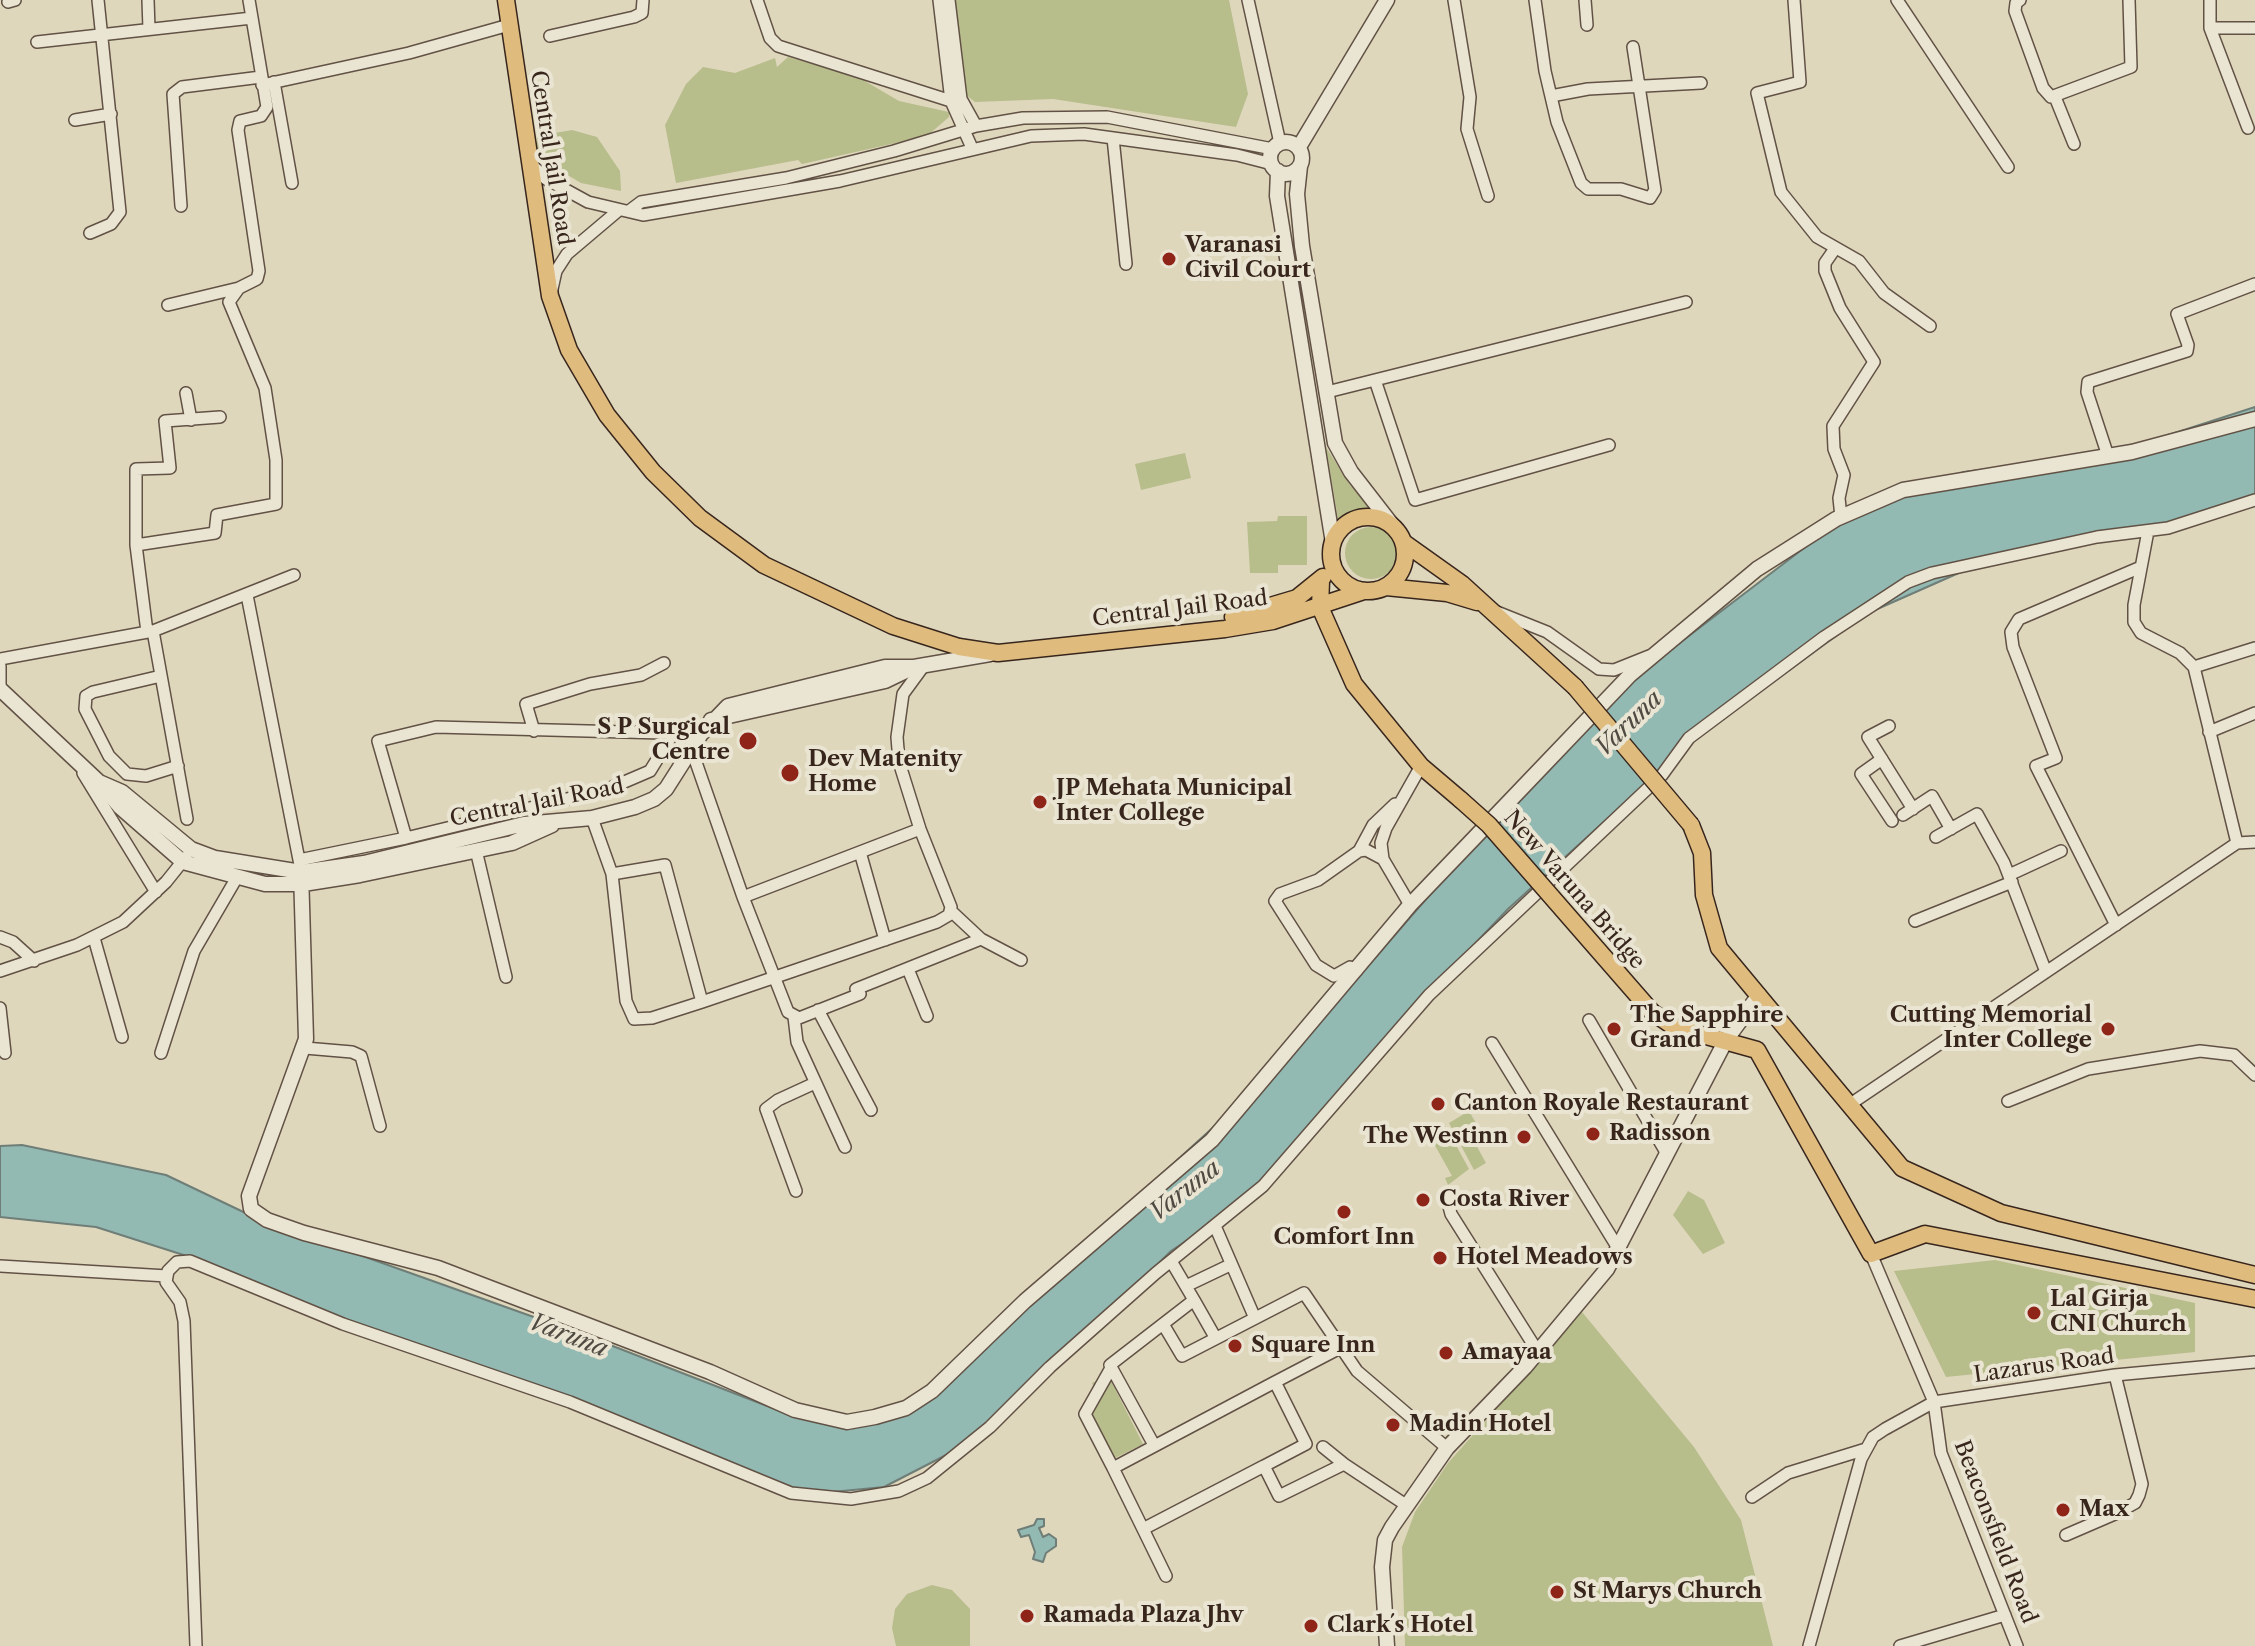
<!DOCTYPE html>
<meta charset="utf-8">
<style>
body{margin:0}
canvas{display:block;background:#ded7bc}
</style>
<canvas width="2255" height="1646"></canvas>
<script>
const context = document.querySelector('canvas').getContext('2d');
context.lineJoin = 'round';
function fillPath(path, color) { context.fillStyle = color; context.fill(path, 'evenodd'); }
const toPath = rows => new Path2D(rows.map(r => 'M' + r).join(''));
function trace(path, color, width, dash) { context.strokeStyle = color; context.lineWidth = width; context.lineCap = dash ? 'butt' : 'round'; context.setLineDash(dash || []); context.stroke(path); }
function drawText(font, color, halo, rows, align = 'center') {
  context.font = font + ' "Libre Caslon Text",serif'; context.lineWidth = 8; context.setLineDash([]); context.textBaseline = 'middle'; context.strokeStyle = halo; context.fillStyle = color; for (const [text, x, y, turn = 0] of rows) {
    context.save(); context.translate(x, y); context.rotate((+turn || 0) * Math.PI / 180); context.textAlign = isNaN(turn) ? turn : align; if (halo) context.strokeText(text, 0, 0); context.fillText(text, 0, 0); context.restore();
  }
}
fillPath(toPath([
 [955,0,1229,0,1248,94,1236,127,1053,99,975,102,965,94],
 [788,57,858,77,899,101,949,112,949,117,927,136,802,164,798,160,676,183,665,125,686,84,703,67,735,73,775,58,777,67],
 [572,130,597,137,620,171,621,191,581,183,537,157,537,136],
 [1326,447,1350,485,1373,511,1360,511,1339,525],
 [1185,453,1191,478,1141,490,1135,464],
 [1278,516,1307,516,1307,565,1278,565,1278,573,1250,573,1247,522,1277,521],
 '1345 553a26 26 0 1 1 52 0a26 26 0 1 1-52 0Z',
 [1469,1111,1484,1137,1475,1143,1486,1163,1474,1170,1449,1123],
 [1441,1125,1446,1127,1469,1169,1448,1185,1445,1178,1452,1176,1428,1133],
 [1688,1191,1704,1200,1725,1243,1703,1254,1673,1215],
 [1995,1260,2195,1303,2195,1352,1946,1377,1894,1271],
 [1582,1312,1694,1447,1741,1520,1773,1646,1405,1646,1402,1547,1415,1512,1448,1463],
 [1108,1375,1143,1444,1113,1459,1088,1408,1096,1392,1092,1383],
 [932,1585,952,1590,970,1609,970,1646,896,1646,892,1628,895,1609,907,1594]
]), '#b8bd8c');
const water = toPath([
 [2255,407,2255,497,2158,526,1961,572,1866,614,1694,740,1508,909,1381,1042,1277,1167,1216,1221,1171,1251,985,1435,884,1487,811,1494,413,1348,196,1259,96,1227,0,1217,0,1146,22,1145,166,1175,256,1218,587,1336,785,1413,874,1421,922,1405,1014,1308,1282,1065,1453,868,1614,693,1850,513,1964,472,2113,453,2255,407],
 [1037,1519,1044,1519,1044,1526,1039,1528,1043,1537,1049,1534,1056,1539,1056,1546,1046,1553,1043,1562,1033,1559,1035,1552,1029,1535,1021,1537,1018,1530,1034,1525,1037,1519]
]);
fillPath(water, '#93b9b3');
trace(water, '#6f7e77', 2);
const minor = toPath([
 [148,0,149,29],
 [757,0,770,38,778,46,951,101],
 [939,0,951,101,972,148],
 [949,0,961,99,976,126],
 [1248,0,1280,143],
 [1454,0,1470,97,1467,129,1488,196],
 [1535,0,1545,71,1557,122,1581,183,1588,189,1621,189,1650,198,1655,190,1633,47],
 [1585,0,1587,25],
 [1794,0,1800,82,1757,93,1781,192,1817,237,1859,261,1884,293,1930,326],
 [1897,0,2008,167],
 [2020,0,2016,3,2015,11,2043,88,2051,97,2131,67,2129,0],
 [2210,0,2210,28,2248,128],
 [8,2,15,0],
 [2210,28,2255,28],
 [550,36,634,17,642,13,643,0],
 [37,42,252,18],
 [274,82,292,183],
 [262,85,409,53,509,25],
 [1551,96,1588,89,1701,83],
 [2055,97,2074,144],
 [75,120,111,114],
 [1113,138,1126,264],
 [529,162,546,179,588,202,643,215,840,181,1031,136,1084,134,1237,155,1272,164],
 [181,206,173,94,182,87,261,77],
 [629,211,641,202,786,178,894,151,976,126,1023,118,1107,117,1273,149],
 [90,233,111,224,120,212,98,0],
 [1834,250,1825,263,1825,271,1840,308,1874,362,1833,426,1834,449,1844,475,1839,498,1841,517],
 [552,289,556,271,567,254,619,210],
 [168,305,239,288],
 [1375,380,1415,500,1609,445],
 [1327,392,1686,302],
 [186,393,191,420],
 [2108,456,2087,392,2088,382,2187,351,2188,345,2177,314,2255,284],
 [2148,531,2134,605,2134,622,2141,633,2180,653,2194,667,2237,843],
 [136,545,215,533,217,515,276,504,276,460,265,388,229,302,239,288,257,279,259,271,238,130,240,121,261,116,267,107,249,0],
 [247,595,300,865],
 [1497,612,1547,632,1599,669,1614,670,1649,656],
 [153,631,187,819],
 [147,632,136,545,136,469,170,468,165,421,220,417],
 [0,659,153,631,294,575],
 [0,666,0,690],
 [2194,667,2255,648],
 [161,676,93,692,86,696,85,709,109,756,127,774,146,776,178,766],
 [1889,726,1868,737,1913,809],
 [534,731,526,704,590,684,641,675,664,663],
 [2209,732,2255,713],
 [691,748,743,897,788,1012,799,1018,860,994],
 [1882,759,1861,774,1892,821],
 [83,773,156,892],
 [1903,815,1932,796,1951,829],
 [592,818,612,874,626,1001,634,1019,652,1018,702,1002,937,922,949,915,951,907,920,829,899,762,897,737,903,694,925,664],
 [1936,837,1977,814,2004,863,2046,972],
 [406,838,608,789,650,771,674,732],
 [476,850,506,977],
 [1359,851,1373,825,1395,804],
 [860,852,885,940],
 [299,860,406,838,378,741,436,727,701,734],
 [612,874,665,865,702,1002],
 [2009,875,2061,851],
 [743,897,920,829],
 [1410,905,1383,859,1381,843,1386,828,1421,766],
 [951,911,981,939,1021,960],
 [1915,921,2012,882],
 [2116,925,2036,766,2056,758,2013,647,2011,632,2019,619,2141,567],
 [0,937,13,942,34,961],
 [94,938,122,1037],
 [908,969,927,1016],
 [1357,970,1350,967,1334,976,1316,965,1275,901,1280,894,1318,880,1359,851,1366,850,1383,859],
 [0,971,77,945,123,922,166,882,186,857],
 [856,989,981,939],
 [0,1008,5,1053],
 [818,1010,871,1110],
 [794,1017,797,1042,845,1147],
 [1589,1020,1667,1154],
 [1492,1043,1618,1248],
 [305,1048,352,1052,361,1056,380,1126],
 [161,1053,194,951,236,879],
 [2008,1101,2088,1069,2200,1051,2234,1055,2255,1075],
 [1849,1105,2237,843,2255,842],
 [796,1191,766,1109,778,1100,815,1083],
 [1446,1195,1451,1214,1538,1352],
 [1215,1226,1254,1316],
 [1871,1254,1934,1402,1941,1453,2017,1646],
 [0,1266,167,1276],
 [1186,1286,1230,1265],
 [1194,1300,1215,1337],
 [1163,1324,1182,1356,1304,1293,1357,1371,1447,1448],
 [1111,1368,1085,1414,1113,1468],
 [1275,1382,1342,1347],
 [1154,1445,1110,1365,1194,1300,1171,1261],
 [1323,1447,1344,1464],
 [1752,1497,1788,1473,1866,1449],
 [1143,1529,1113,1468,1275,1382,1306,1444,1264,1466],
 [2066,1535,2117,1513,2135,1503,2139,1495,2142,1484,2115,1375],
 [1166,1576,1143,1529,1264,1466,1279,1496,1344,1464,1406,1505],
 [196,1646,184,1321,180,1302,166,1282,168,1271,177,1262,190,1261,343,1324,570,1402,791,1493,851,1499,899,1491,927,1478,990,1427,1050,1367,1156,1273,1263,1186,1429,995,1662,775,1689,738,1824,637,1908,582,1932,573,2097,537,2168,528,2255,500],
 [1809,1646,1861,1459,1873,1437,1885,1429,1934,1402,2115,1375,2255,1362],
 [1900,1646,2005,1615]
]);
const tertiary = toPath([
 '1270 158a16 16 0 1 1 32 0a16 16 0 1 1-32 0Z',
 [1299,147,1387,0],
 [1300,166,1297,194,1302,246,1335,443,1351,472,1396,530],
 [1278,171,1277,196,1333,543],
 [0,689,99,782,122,792,191,849,215,858,301,872,364,863,524,824,592,818,635,807,654,799,666,789,701,734,728,706,885,667,914,667,990,654],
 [711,720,885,681,914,667],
 [100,783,120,807,183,862,265,884,303,884,360,875,512,843,552,825],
 [301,872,306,1039,249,1196,251,1209,267,1220,304,1233,438,1268,710,1372,795,1410,847,1422,875,1417,906,1408,932,1391,1025,1301,1212,1140,1410,905,1480,832,1630,675,1757,569,1836,519,1903,490,2132,452,2255,419],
 [1387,1646,1382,1567,1385,1540,1392,1527,1447,1448,1525,1367,1607,1269,1726,1040,1759,995]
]);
const primary = toPath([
 [506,0,550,296,569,350,607,415,653,472,700,518,764,565,893,626,959,647,998,653,1225,629,1273,621,1364,591],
 '1331 554a37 37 0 1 1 74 0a37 37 0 1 1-74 0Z',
 [1403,542,1462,584,1575,687],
 [1321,581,1320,607,1354,684,1421,766,1461,800],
 [1386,587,1447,593,1477,602],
 [1233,617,1297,598,1323,577],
 [1691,825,1702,853,1704,895,1719,948,1902,1168,2001,1213,2255,1275],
 [1652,1012,1674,1027,1757,1050,1871,1254,1925,1234,2255,1299]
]);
trace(minor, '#625245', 14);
trace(tertiary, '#625245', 17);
trace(primary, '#38261d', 19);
trace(minor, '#eae5d3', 11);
trace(tertiary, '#eae5d3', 14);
trace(primary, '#dfbc7e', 16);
const primaryBridge = toPath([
 [1575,687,1691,825],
 [1461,800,1489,825,1652,1012]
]);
trace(primaryBridge, '#38261d', 19, []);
trace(primaryBridge, '#dfbc7e', 16);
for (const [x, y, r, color] of [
 [1169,259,8,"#8f2418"],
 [748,741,10,"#8f2418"],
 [790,773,10,"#8f2418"],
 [1040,802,8,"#8f2418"],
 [1614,1029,8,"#8f2418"],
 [2108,1029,8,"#8f2418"],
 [1438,1104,8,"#8f2418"],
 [1593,1134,8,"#8f2418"],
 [1524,1137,8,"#8f2418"],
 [1423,1200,8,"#8f2418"],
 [1344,1212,8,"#8f2418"],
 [1440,1258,8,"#8f2418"],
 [2034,1313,8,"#8f2418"],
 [1235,1346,8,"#8f2418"],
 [1446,1353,8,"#8f2418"],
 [1393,1425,8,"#8f2418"],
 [2063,1510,8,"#8f2418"],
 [1557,1592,8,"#8f2418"],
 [1027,1616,8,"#8f2418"],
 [1311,1626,8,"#8f2418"]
]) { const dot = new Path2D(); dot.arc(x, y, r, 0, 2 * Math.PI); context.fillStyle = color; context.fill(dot); trace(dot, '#eae5d3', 3); }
drawText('22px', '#38261d', '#eae5d3', [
 ["Central Jail Road",551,158,81],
 ["Central Jail Road",1180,609,-7],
 ["Central Jail Road",537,803,-11],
 ["New Varuna Bridge",1574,890,49],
 ["Lazarus Road",2044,1366,-8],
 ["Beaconsfield Road",1995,1532,69]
]);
drawText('bold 22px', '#38261d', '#eae5d3', [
 ["Varanasi",1185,246],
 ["Civil Court",1185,271],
 ["S P Surgical",730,728,"right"],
 ["Centre",730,753,"right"],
 ["Dev Matenity",808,760],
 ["Home",808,785],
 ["JP Mehata Municipal",1056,789],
 ["Inter College",1056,814],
 ["The Sapphire",1630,1016],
 ["Grand",1630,1041],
 ["Cutting Memorial",2092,1016,"right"],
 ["Inter College",2092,1041,"right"],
 ["Canton Royale Restaurant",1454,1104],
 ["Radisson",1609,1134],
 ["The Westinn",1508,1137,"right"],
 ["Costa River",1439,1200],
 ["Comfort Inn",1344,1238,"center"],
 ["Hotel Meadows",1456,1258],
 ["Lal Girja",2050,1300],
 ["CNI Church",2050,1325],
 ["Square Inn",1251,1346],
 ["Amayaa",1462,1353],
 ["Madin Hotel",1409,1425],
 ["Max",2079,1510],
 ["St Marys Church",1573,1592],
 ["Ramada Plaza Jhv",1043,1616],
 ["Clark´s Hotel",1327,1626]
], 'left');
drawText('italic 24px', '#4f4b42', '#eae5d3', [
 ["Varuna",1629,724,-44],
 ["Varuna",1185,1191,-38],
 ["Varuna",568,1336,21]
]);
</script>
